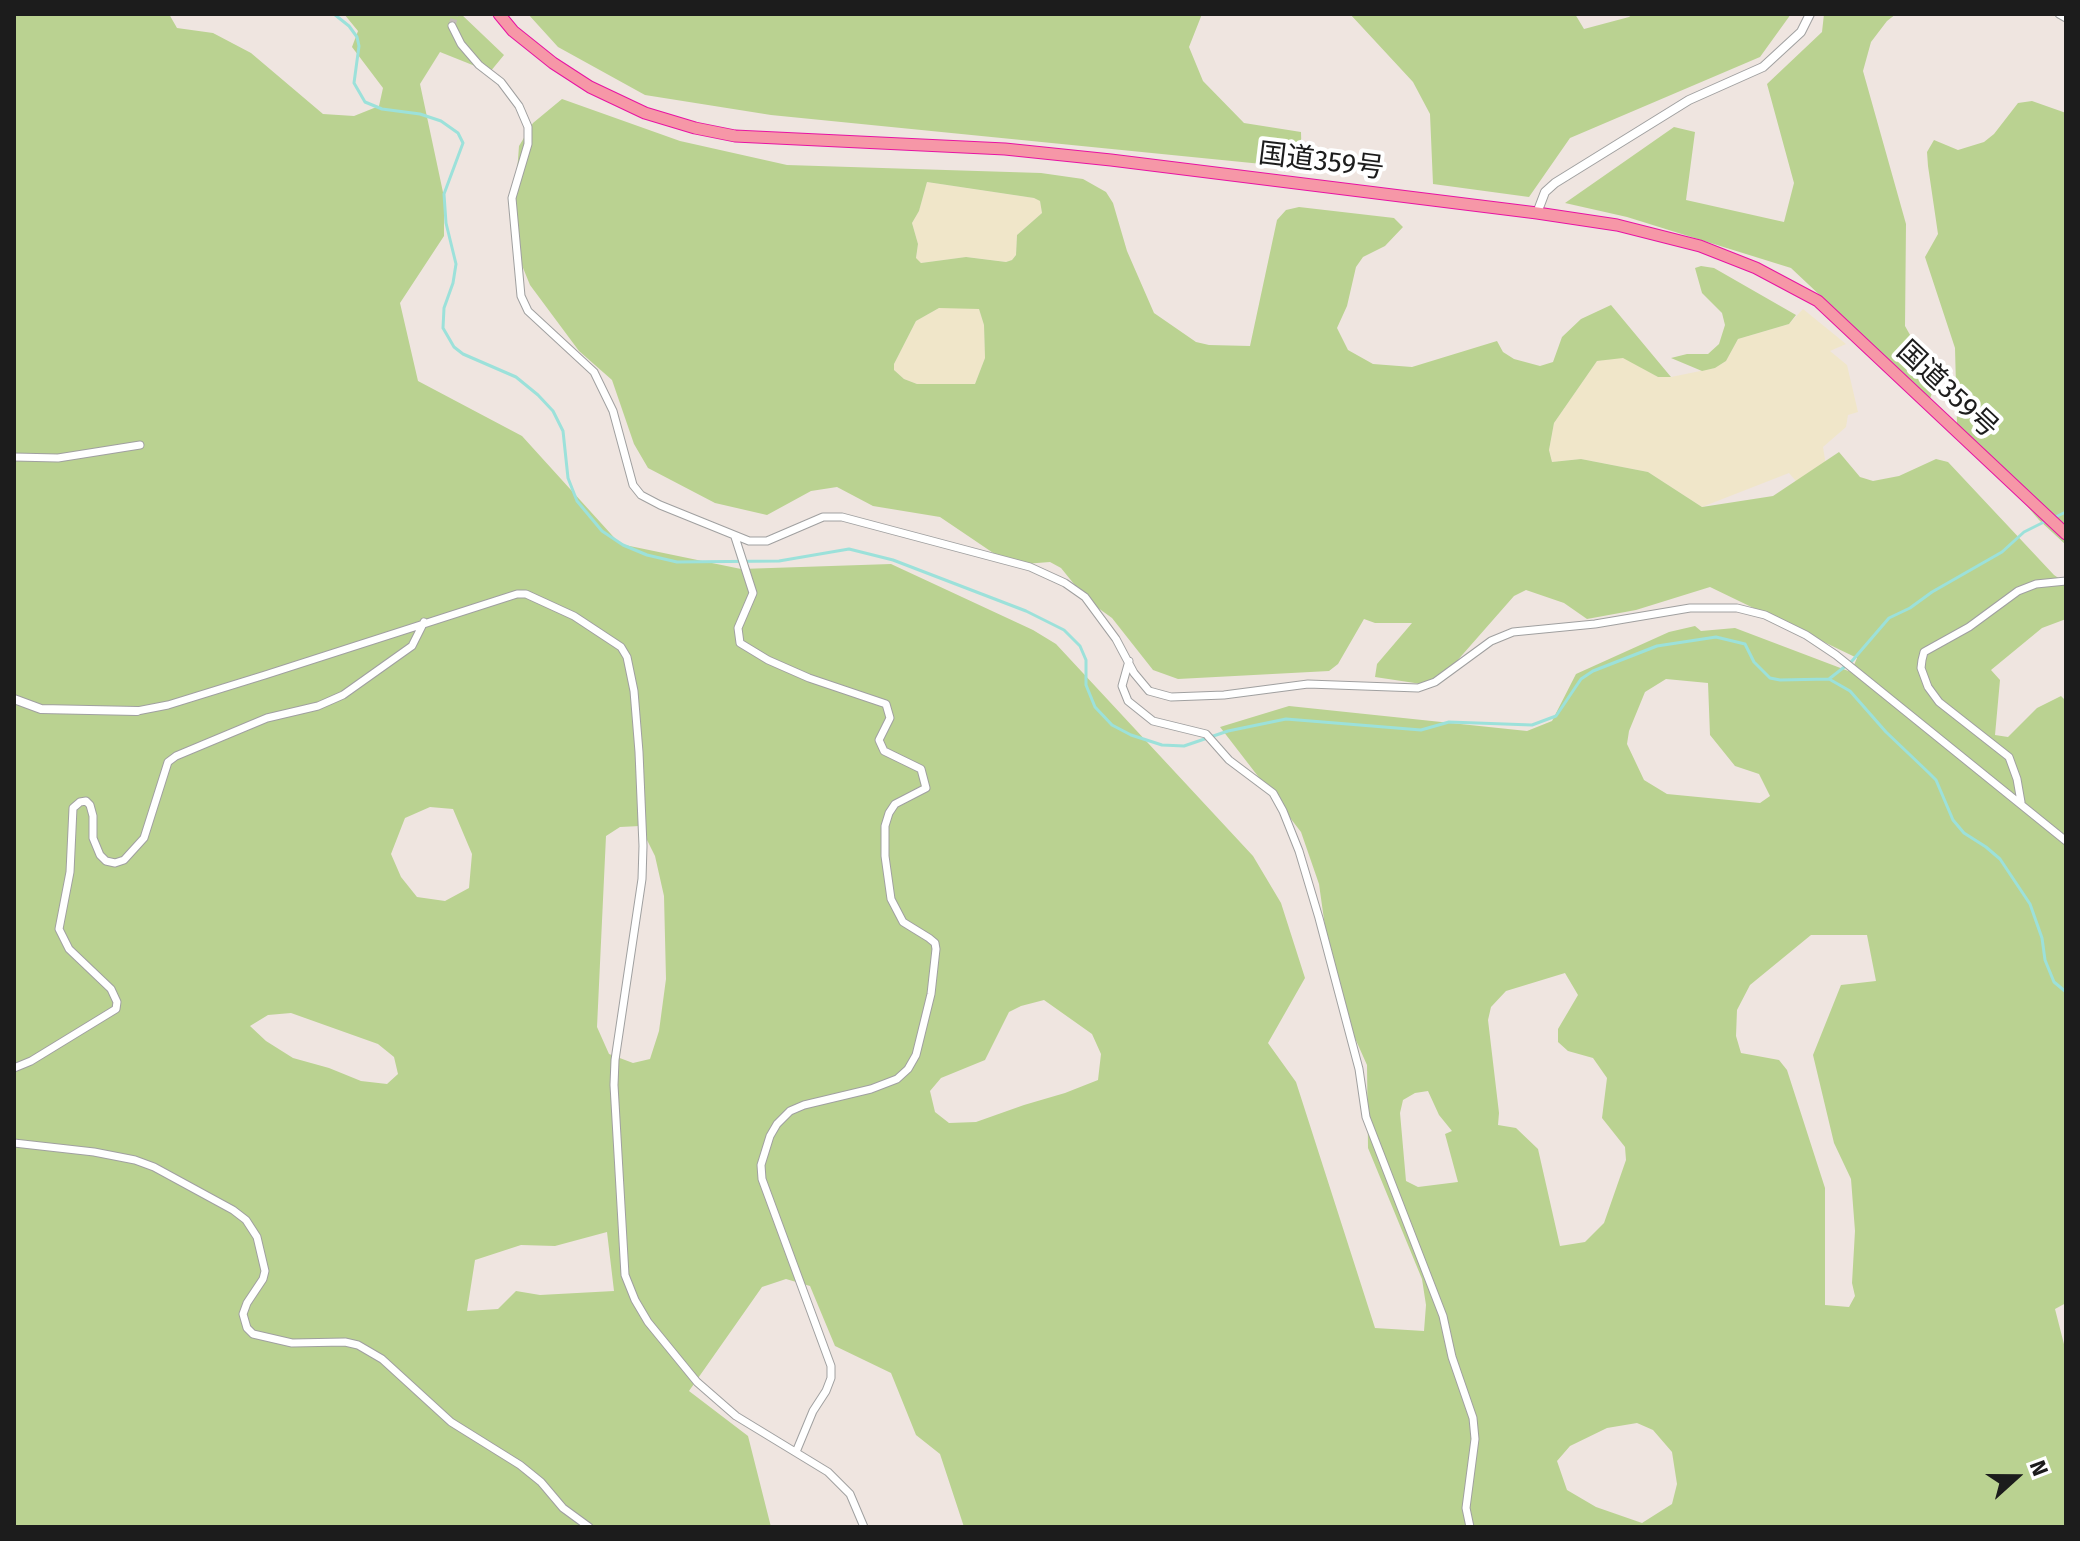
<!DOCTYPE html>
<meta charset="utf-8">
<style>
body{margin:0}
#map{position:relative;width:2080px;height:1541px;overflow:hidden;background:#efe5e0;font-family:"Fira Sans",sans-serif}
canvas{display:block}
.frame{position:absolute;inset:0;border:16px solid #1c1c1c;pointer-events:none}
.north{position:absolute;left:1976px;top:1437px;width:80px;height:80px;-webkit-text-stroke:6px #fff;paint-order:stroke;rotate:69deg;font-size:22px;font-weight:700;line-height:32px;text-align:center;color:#1c1c1c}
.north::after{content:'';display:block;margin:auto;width:28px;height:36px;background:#1c1c1c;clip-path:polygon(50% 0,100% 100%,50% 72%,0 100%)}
</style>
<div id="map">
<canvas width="2080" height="1541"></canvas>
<div class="frame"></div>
<div class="north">N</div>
</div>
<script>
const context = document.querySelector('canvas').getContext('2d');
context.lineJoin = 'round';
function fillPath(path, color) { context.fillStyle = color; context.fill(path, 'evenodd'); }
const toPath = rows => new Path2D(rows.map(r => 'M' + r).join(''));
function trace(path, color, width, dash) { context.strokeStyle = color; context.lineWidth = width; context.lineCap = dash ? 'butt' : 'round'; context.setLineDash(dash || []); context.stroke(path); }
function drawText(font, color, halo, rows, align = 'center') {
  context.font = font + ' "Fira Sans","Noto Sans JP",sans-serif'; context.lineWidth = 8; context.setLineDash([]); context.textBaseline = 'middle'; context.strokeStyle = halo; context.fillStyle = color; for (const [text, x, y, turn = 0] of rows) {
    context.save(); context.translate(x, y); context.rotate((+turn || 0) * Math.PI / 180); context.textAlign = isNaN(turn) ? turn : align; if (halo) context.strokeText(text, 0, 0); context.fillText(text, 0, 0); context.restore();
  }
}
fillPath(toPath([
 [927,182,1034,198,1040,201,1042,213,1017,235,1016,255,1012,260,1006,262,966,257,921,263,916,259,918,244,912,223,919,211],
 [965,307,979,309,984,325,985,358,975,384,917,384,904,379,894,370,894,364,916,321,939,308],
 [1803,309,1846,344,1830,351,1847,365,1858,412,1848,415,1846,427,1823,447,1831,497,1813,501,1789,473,1702,507,1648,472,1581,459,1552,462,1549,450,1554,423,1597,361,1623,357,1658,377,1671,377,1715,368,1726,361,1738,339,1789,324]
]), '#f0e6c9');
fillPath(toPath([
 [14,14,169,14,177,28,213,33,251,53,323,114,354,116,379,106,383,88,352,47,358,31,344,14,461,14,504,55,490,72,440,52,420,84,444,197,444,236,400,303,418,381,522,436,620,544,741,569,891,564,1033,630,1056,644,1253,856,1281,903,1305,978,1268,1043,1296,1082,1375,1328,1424,1331,1426,1305,1422,1279,1368,1148,1367,1065,1334,991,1319,884,1301,832,1220,727,1289,706,1527,731,1552,721,1576,674,1669,632,1695,626,1701,631,1735,628,1851,672,1857,658,1710,587,1636,610,1587,619,1564,603,1526,590,1514,596,1449,670,1428,685,1375,677,1377,664,1412,623,1375,623,1364,619,1338,664,1329,671,1178,679,1153,670,1112,618,1087,600,1061,568,1050,562,1011,565,940,517,873,506,837,487,811,491,767,515,715,503,648,468,634,444,612,380,579,351,530,285,519,258,514,213,519,146,533,123,562,99,680,141,787,165,1041,173,1083,179,1106,192,1113,203,1127,251,1154,313,1196,342,1209,345,1250,346,1277,220,1286,210,1299,207,1394,218,1403,227,1385,246,1363,257,1356,267,1347,306,1337,328,1348,350,1373,364,1412,367,1497,341,1503,352,1514,359,1540,366,1553,362,1562,337,1581,319,1611,305,1671,377,1658,377,1623,358,1597,361,1554,423,1549,450,1552,462,1581,459,1648,472,1702,507,1773,496,1839,452,1860,477,1873,481,1899,476,1936,459,1948,462,2054,575,2066,583,2066,619,2042,628,1991,670,2000,680,1995,735,2008,737,2037,708,2061,696,2066,701,2066,1303,2055,1309,2066,1352,2066,1527,964,1527,940,1454,916,1435,891,1373,835,1346,810,1286,786,1279,762,1287,689,1391,748,1436,771,1527,14,1527],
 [927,182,1034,198,1040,201,1042,213,1017,235,1016,255,1012,260,1006,262,966,257,921,263,916,258,918,244,912,223,919,211],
 [939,308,979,309,984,325,985,358,975,384,917,384,904,379,894,370,894,364,916,321],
 [1666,679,1708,683,1710,735,1735,766,1759,774,1770,796,1760,803,1667,794,1644,780,1627,744,1629,731,1645,692],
 [430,807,453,809,472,854,469,888,445,901,417,897,401,877,391,854,405,818],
 [640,826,655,856,664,896,666,979,659,1031,650,1059,633,1063,609,1054,597,1027,606,836,620,827],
 [1811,935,1867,935,1876,981,1841,985,1813,1055,1834,1143,1851,1179,1855,1231,1852,1283,1855,1296,1849,1307,1825,1305,1825,1188,1787,1070,1779,1060,1741,1053,1736,1036,1737,1010,1750,985],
 [1565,973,1578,995,1558,1029,1558,1042,1568,1051,1593,1058,1607,1078,1602,1118,1625,1147,1626,1160,1604,1223,1585,1242,1560,1246,1538,1149,1516,1128,1498,1125,1499,1113,1488,1020,1491,1007,1506,991],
 [1044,1000,1092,1034,1101,1054,1098,1080,1065,1093,1024,1105,976,1122,949,1123,935,1112,930,1091,941,1078,985,1060,1009,1012,1021,1006],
 [291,1013,378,1044,394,1057,398,1074,387,1084,361,1081,329,1068,293,1058,266,1041,250,1026,268,1015],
 [1428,1091,1439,1115,1452,1131,1445,1134,1458,1182,1418,1187,1406,1181,1400,1113,1403,1100,1415,1093],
 [607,1232,614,1291,540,1295,516,1291,498,1309,467,1311,475,1260,521,1245,555,1246],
 [1637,1423,1653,1430,1672,1452,1677,1484,1672,1504,1642,1523,1596,1507,1567,1490,1557,1461,1570,1446,1607,1428],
 [528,14,1202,14,1189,47,1203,81,1244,123,1301,132,1302,168,771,115,645,95,558,47],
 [1350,14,1575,14,1584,29,1629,17,1633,14,1791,14,1760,57,1570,138,1529,197,1433,184,1430,114,1413,82],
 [1824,14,1896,14,1887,21,1871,42,1863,71,1906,224,1905,326,1936,381,1930,399,1791,268,1627,217,1565,203,1674,127,1695,132,1686,200,1784,222,1794,183,1767,84,1822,32],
 [2032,101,2066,113,2066,545,2039,520,1957,424,1955,348,1925,257,1938,234,1928,166,1927,152,1934,140,1958,150,1984,142,1994,134,2018,103],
 [1701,266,1714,268,1796,315,1789,324,1738,339,1726,361,1715,368,1702,371,1671,358,1687,354,1708,354,1719,344,1725,325,1722,313,1702,293,1695,268]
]), '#bad291');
trace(toPath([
 [334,14,349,26,357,37,359,46,354,83,365,102,382,109,420,114,441,121,458,133,463,143,444,194,446,223,456,264,453,283,444,308,443,328,454,347,463,354,516,377,538,395,553,411,563,431,568,478,577,501,602,531,623,545,647,555,677,562,779,561,849,549,893,560,1026,611,1064,630,1080,646,1086,660,1086,685,1095,707,1112,725,1131,735,1162,745,1184,746,1228,731,1286,719,1421,730,1449,722,1532,725,1556,716,1581,679,1593,671,1657,646,1716,637,1745,644,1754,662,1770,678,1780,680,1829,679,1850,691,1886,732,1929,773,1936,780,1953,820,1964,833,1986,847,2000,859,2030,904,2042,938,2045,960,2054,982,2066,992],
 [2053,518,2066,512],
 [1829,679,1852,661,1889,618,1910,608,1932,592,2002,552,2024,532,2046,521]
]), '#9ce1da', 3);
trace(toPath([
 [452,26,455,14]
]), '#c5bdb9', 7, [7, 3.5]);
const minor = toPath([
 [2059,14,2066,18],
 [452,26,461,44,479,65,501,82,519,106,528,127,528,144,512,198,521,296,528,311,594,372,613,411,633,485,641,495,660,505,749,541,767,541,823,517,842,517,1030,567,1065,583,1085,597,1116,639,1134,673,1149,691,1171,697,1224,695,1308,684,1418,688,1435,682,1491,641,1513,632,1595,624,1690,608,1737,608,1765,615,1806,635,1836,655,2066,841],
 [14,457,58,458,140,445],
 [735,537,753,593,738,628,740,643,768,660,809,678,886,704,890,718,879,740,884,751,921,769,926,788,895,804,889,813,885,826,885,856,891,899,903,922,929,938,935,943,936,949,931,994,916,1055,908,1069,897,1079,871,1089,804,1105,790,1111,777,1124,770,1136,761,1165,762,1179,831,1366,831,1378,826,1391,813,1411,796,1452],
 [1129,661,1122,686,1128,701,1153,721,1206,734,1229,760,1273,793,1283,811,1299,851,1319,918,1359,1069,1366,1117,1443,1316,1452,1357,1473,1418,1475,1439,1466,1508,1470,1527],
 [137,711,168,705,265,675,517,594,526,594,574,616,621,647,627,657,634,691,639,752,643,846,642,879,615,1060,614,1085,625,1275,635,1300,648,1322,697,1382,736,1416,828,1472,850,1494,864,1527],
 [2021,802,2017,779,2009,757,1939,702,1928,687,1921,668,1922,660,1924,652,1969,627,2018,591,2036,584,2066,581],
 [14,1068,31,1061,116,1009,117,1002,111,989,69,949,59,929,70,872,73,808,80,802,86,801,90,805,93,816,93,838,100,855,106,861,115,863,124,860,144,838,168,762,176,756,267,718,318,706,343,695,412,646,424,622],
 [14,1143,94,1152,135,1160,154,1167,233,1210,246,1220,257,1237,265,1271,263,1279,247,1303,243,1314,247,1328,253,1334,292,1343,345,1342,358,1345,382,1359,451,1422,520,1465,541,1482,563,1508,589,1527]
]);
const tertiary = toPath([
 [1537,213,1545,192,1555,183,1689,100,1763,67,1801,32,1810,14],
 [14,699,41,709,137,711]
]);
const trunk = toPath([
 [499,14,513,31,553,63,590,87,645,113,695,128,735,136,1005,149,1111,160,1537,213,1617,225,1700,246,1756,268,1818,301,2066,534]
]);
trace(minor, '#a0a0a0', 9);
trace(tertiary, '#a0a0a0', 10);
trace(trunk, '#e713a3', 13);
trace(minor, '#fff', 7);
trace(tertiary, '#fff', 8);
trace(trunk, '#f697a7', 11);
drawText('28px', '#1c1c1c', '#fff', [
 ["国道359号",1321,162,7],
 ["国道359号",1947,390,43]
]);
</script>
